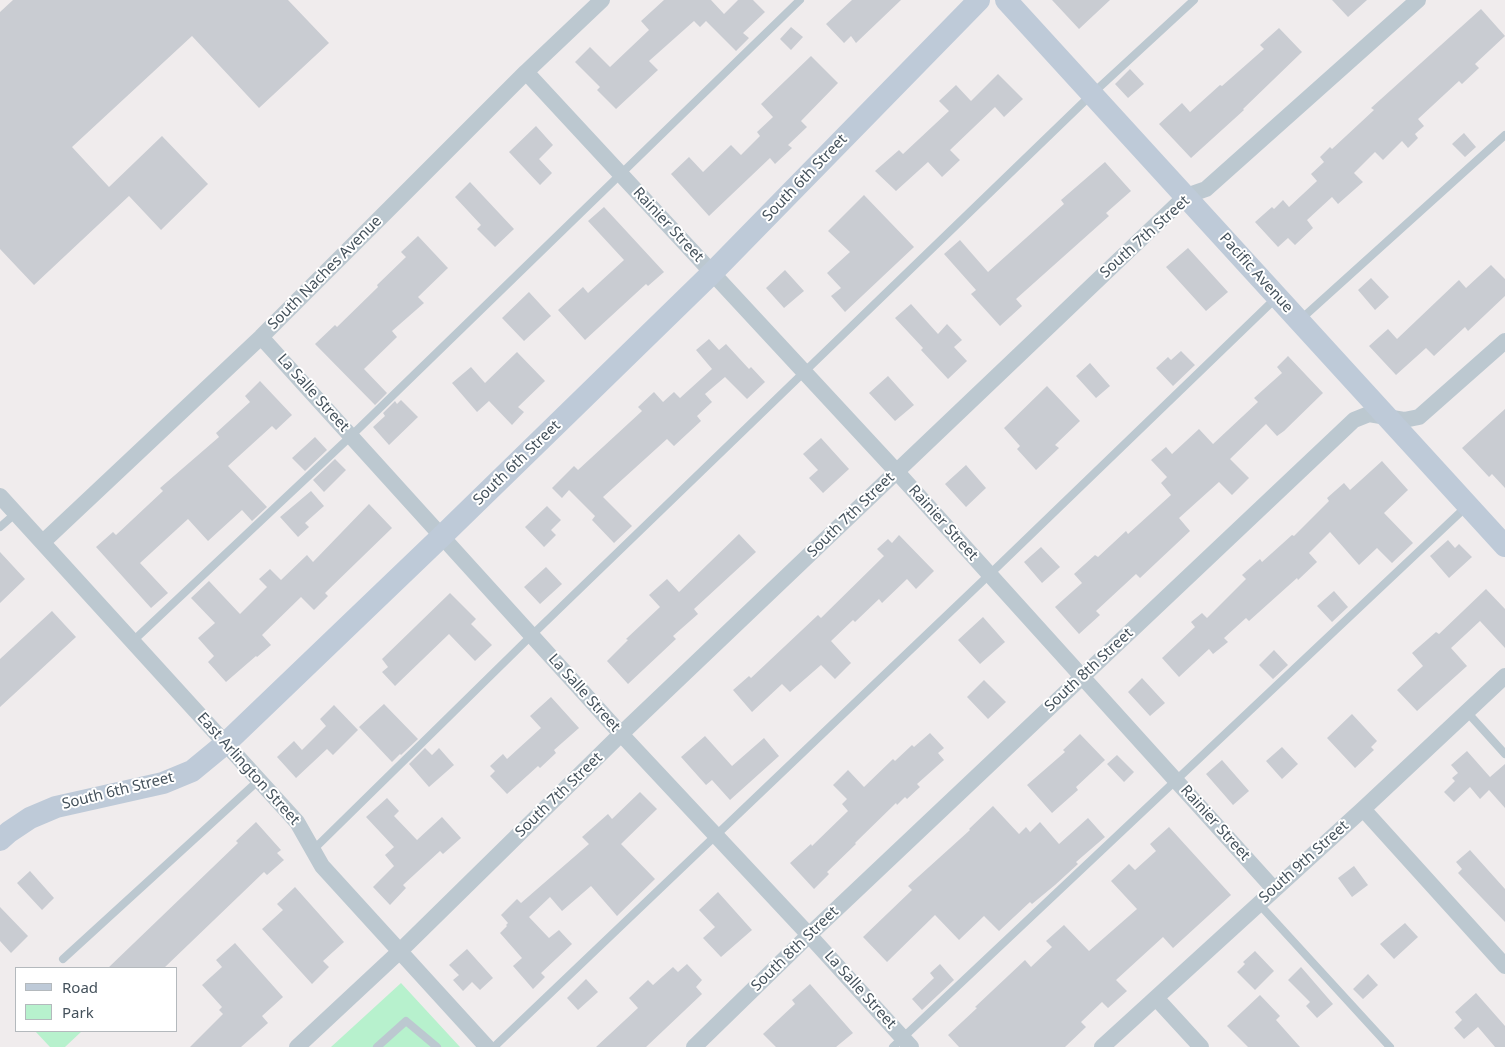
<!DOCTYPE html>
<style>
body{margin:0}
#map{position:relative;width:1505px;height:1047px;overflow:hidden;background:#f0eced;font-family:"Noto Sans",sans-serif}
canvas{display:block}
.legend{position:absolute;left:15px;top:967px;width:162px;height:65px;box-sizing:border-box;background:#fff;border:1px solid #b4b9bd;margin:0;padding:6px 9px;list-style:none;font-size:15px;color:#44515b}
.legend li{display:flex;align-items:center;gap:10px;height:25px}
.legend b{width:25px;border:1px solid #b4b9bd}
</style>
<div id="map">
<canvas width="1505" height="1047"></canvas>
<ul class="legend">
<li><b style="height:6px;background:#becad8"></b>Road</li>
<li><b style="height:14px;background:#b7f1cd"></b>Park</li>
</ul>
</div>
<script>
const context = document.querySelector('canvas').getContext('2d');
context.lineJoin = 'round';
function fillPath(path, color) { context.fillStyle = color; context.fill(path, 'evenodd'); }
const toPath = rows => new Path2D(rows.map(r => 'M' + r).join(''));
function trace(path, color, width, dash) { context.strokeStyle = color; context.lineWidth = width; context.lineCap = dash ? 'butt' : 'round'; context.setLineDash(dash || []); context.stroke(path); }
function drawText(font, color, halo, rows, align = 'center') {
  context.font = font + ' "Noto Sans",sans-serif'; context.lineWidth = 4; context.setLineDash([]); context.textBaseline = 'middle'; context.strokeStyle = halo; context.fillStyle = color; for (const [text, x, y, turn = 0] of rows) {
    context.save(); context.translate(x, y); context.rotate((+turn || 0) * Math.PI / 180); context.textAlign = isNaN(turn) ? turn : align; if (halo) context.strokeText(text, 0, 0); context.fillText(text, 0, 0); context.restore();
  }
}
fillPath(toPath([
 [401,983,460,1047,331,1047],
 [35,1031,82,1031,65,1047,50,1047]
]), '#b7f1cd');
fillPath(toPath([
 [13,0,288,0,329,43,259,108,192,36,72,147,109,187,162,136,208,184,161,230,129,196,34,285,0,249,0,12],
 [664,0,711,0,724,14,738,0,753,0,765,12,743,33,749,38,736,51,706,21,700,27,694,21,649,61,658,70,616,109,597,90,600,87,575,62,590,47,610,67,649,30,641,21],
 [852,0,901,0,856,43,851,36,844,43,826,24],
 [1052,0,1110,0,1079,29],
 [1332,0,1367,0,1348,17],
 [1481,9,1505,36,1475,64,1479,68,1462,84,1459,81,1418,119,1424,126,1415,134,1418,138,1408,148,1402,141,1383,160,1375,152,1354,173,1363,182,1338,204,1332,197,1307,220,1313,228,1295,245,1288,238,1278,247,1255,222,1272,207,1274,209,1283,200,1289,207,1317,181,1311,174,1324,162,1320,157,1330,147,1332,149,1374,110,1371,108],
 [791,27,803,37,791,50,780,39],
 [1279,28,1302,52,1243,109,1244,110,1191,158,1159,124,1182,103,1190,112,1220,85,1222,86,1264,49,1260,45],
 [811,56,838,83,801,121,807,127,788,145,792,148,775,164,770,158,709,216,671,174,689,157,703,172,731,145,741,155,760,136,757,132,773,117,761,104],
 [1130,69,1144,84,1128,98,1115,84],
 [998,74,1023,99,1004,117,995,107,950,150,960,160,942,177,928,162,896,191,875,171,899,150,903,154,949,111,939,101,956,85,971,101],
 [536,126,553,145,539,159,552,173,540,185,509,152],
 [1464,133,1476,147,1465,157,1452,144],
 [1105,162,1131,191,1106,213,1109,216,1016,299,1022,306,1000,326,971,294,976,290,944,254,960,240,988,272,1064,204,1061,200],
 [470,182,514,229,495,247,477,229,481,225,455,197],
 [864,195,914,247,845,312,831,296,841,288,827,273,850,252,828,231],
 [604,207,664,272,648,286,646,284,585,340,558,310,583,287,588,293,624,260,588,221],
 [418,236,448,268,418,297,424,303,392,331,397,337,364,369,387,393,375,405,315,344,335,325,337,327,378,287,377,285,406,257,401,252],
 [1188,248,1228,292,1206,311,1166,267],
 [1491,265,1505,279,1505,296,1468,331,1465,327,1434,356,1426,348,1396,375,1369,346,1388,329,1397,339,1459,280,1466,288],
 [785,270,804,291,784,308,766,288],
 [1371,278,1389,297,1375,310,1358,290],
 [529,292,551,316,524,341,502,318],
 [911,304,938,334,947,324,962,340,954,347,967,361,948,379,921,350,923,348,895,318],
 [709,339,719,350,726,344,749,369,751,367,765,382,747,399,725,377,705,394,712,402,697,416,701,421,674,446,667,439,603,497,632,526,614,543,592,520,595,516,569,490,562,498,552,488,574,466,578,470,642,411,638,407,654,392,663,402,674,392,680,398,712,369,696,350],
 [1181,351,1195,365,1173,386,1156,368,1168,357,1171,360],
 [517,352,545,381,518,407,524,412,512,425,489,401,477,412,452,383,471,367,485,383],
 [1288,356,1323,393,1284,431,1277,436,1266,424,1230,459,1249,478,1232,495,1219,482,1179,518,1190,531,1140,578,1136,574,1096,611,1100,615,1079,634,1055,607,1082,583,1074,574,1095,555,1098,557,1126,531,1128,534,1171,495,1161,483,1167,477,1151,460,1166,447,1172,454,1199,429,1213,444,1258,402,1254,398,1282,373,1277,367],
 [1090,363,1110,386,1096,398,1076,376],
 [888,376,914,405,895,421,869,393],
 [260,381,292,415,276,430,272,426,228,466,267,507,252,521,242,510,208,541,188,519,140,563,168,593,151,608,96,547,113,532,116,535,163,491,160,488,219,437,216,433,250,402,245,396],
 [1047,386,1080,421,1055,445,1059,448,1036,470,1017,449,1020,446,1004,428],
 [401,400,418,417,389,445,373,427,385,416,383,413,395,401,397,404],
 [1505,409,1505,488,1492,474,1489,477,1462,448],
 [315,437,327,450,305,471,292,458],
 [821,438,849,469,823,493,809,478,818,470,803,454],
 [335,459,346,470,324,492,313,480],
 [1382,461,1408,490,1384,513,1413,543,1392,563,1377,548,1359,565,1330,532,1309,553,1317,562,1298,580,1297,578,1249,621,1246,618,1224,638,1228,642,1213,654,1209,649,1179,677,1162,658,1195,627,1191,622,1202,613,1207,618,1246,579,1242,575,1260,559,1262,562,1292,535,1294,536,1329,501,1327,498,1344,483,1350,490],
 [966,465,986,488,966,507,945,484],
 [311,491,324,506,305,523,309,527,298,537,280,517],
 [369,504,392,528,325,593,328,596,314,610,301,597,262,635,271,645,257,657,256,656,226,682,208,662,214,656,198,638,215,623,191,598,209,581,240,614,267,587,259,579,270,569,281,580,307,555,313,562],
 [547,506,561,520,551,530,556,535,544,547,525,527],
 [739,534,756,552,694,609,698,614,673,636,676,639,628,684,607,661,628,640,626,639,660,607,649,595,667,579,679,592],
 [899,535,934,571,916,589,907,579,882,603,879,599,855,622,853,620,831,641,851,663,835,679,821,665,790,692,782,684,752,712,733,690,749,676,751,678,818,615,821,618,884,556,877,549,888,539,892,543],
 [1448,540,1455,548,1459,544,1472,557,1449,578,1430,556],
 [1041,547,1060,567,1042,583,1024,562],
 [0,552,25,579,0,603],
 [546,567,562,584,540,604,524,587],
 [1486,589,1505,609,1505,648,1480,621,1451,648,1467,666,1417,711,1397,690,1423,666,1412,653,1436,632,1439,634],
 [1334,591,1348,607,1332,622,1317,606],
 [450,593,476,619,471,624,492,645,475,661,449,634,395,686,382,672,388,667,382,659],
 [52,611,76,637,0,707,0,659],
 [983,617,1005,642,980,664,958,640],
 [1274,650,1288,665,1273,679,1259,665],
 [1142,678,1165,703,1150,716,1128,692],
 [984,680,1006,702,988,719,967,697],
 [551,697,579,728,554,750,556,753,540,768,538,766,507,794,490,776,495,771,490,766,503,754,507,759,541,728,530,716],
 [384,704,418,739,401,755,400,754,392,762,359,727],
 [334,705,358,730,333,755,327,749,296,778,277,757,294,741,302,750,326,726,320,719],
 [1352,714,1377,741,1371,747,1374,750,1355,768,1327,738],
 [930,733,944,748,938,753,944,760,917,784,920,787,907,799,905,797,897,805,896,803,855,843,856,844,827,872,829,874,814,889,790,863,811,844,812,846,848,811,842,804,847,799,833,785,848,770,864,787,893,759,895,761,912,745,914,747],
 [1080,734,1105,760,1076,787,1078,790,1052,813,1027,785,1065,752,1063,750],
 [705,736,732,766,764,738,779,756,730,800,712,780,706,785,681,757],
 [1282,747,1298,764,1282,779,1266,761],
 [425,748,432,755,439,748,454,765,429,787,409,764],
 [1467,751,1490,777,1505,764,1505,808,1489,790,1480,799,1470,787,1454,802,1444,792,1455,781,1452,778,1458,773,1451,765],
 [1117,755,1134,772,1124,782,1107,764],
 [1222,760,1249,791,1233,805,1206,774],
 [640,792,657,809,621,844,655,879,617,916,591,886,562,911,550,897,529,917,549,938,559,930,572,944,541,973,545,977,533,989,513,966,522,958,500,933,507,926,506,925,508,923,501,915,517,899,521,903,589,844,582,837,608,814,612,819],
 [387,798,399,811,394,816,417,840,442,817,461,838,443,854,440,851,403,885,406,888,390,905,373,887,394,866,385,855,394,847,366,817],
 [993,806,1019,834,1026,827,1030,832,1040,822,1059,844,1088,818,1105,837,1076,862,1078,864,1055,885,1032,904,1030,902,999,931,984,916,959,940,935,915,887,962,863,937,912,890,908,886,970,830,969,829],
 [256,822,281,850,277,853,284,860,267,875,264,872,164,968,108,968,238,843,236,841],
 [1169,827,1231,895,1173,948,1163,937,1116,980,1127,991,1108,1008,1102,1002,1081,1022,1086,1027,1065,1047,959,1047,948,1035,977,1008,975,1007,1025,960,1031,967,1052,947,1046,941,1064,925,1089,951,1137,909,1111,881,1129,864,1135,870,1156,851,1150,844],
 [1470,850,1505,889,1505,922,1458,873,1462,869,1456,862],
 [1354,866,1368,885,1352,897,1338,878],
 [30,871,54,898,42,910,17,883],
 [295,887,344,942,323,961,329,967,312,984,262,929,283,910,277,904],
 [718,892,752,930,721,957,703,938,715,927,699,910],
 [0,907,28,936,11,953,0,941],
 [1405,923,1418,937,1394,959,1380,944],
 [235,943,283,997,262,1016,268,1023,241,1047,190,1047,223,1014,219,1010,222,1007,202,985,222,967,216,960],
 [467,949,493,978,480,990,472,982,463,991,453,980,459,975,449,965],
 [1255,951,1274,971,1255,990,1237,972,1245,964,1243,962],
 [687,964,702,980,696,987,702,994,646,1047,596,1047,638,1008,629,998,648,980,653,985,673,967,678,972],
 [940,964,954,980,922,1010,912,999,934,978,930,973],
 [1301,967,1333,1004,1317,1018,1306,1006,1310,1002,1288,980],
 [1368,974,1378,985,1363,999,1353,989],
 [586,979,598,992,578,1010,567,998],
 [810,984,853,1033,836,1047,776,1047,763,1034,795,1004,792,1000],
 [1476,993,1505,1026,1505,1047,1495,1047,1478,1027,1464,1039,1454,1028,1462,1020,1455,1012],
 [1260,995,1280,1016,1276,1020,1300,1047,1248,1047,1227,1026]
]), '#c9ccd2');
trace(toPath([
 [1300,320,1505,135],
 [0,527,16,513],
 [133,641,351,436,800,0],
 [1467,712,1505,754],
 [313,850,532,635,1092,94,1194,0],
 [1259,904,1390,1047],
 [63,959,259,780],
 [377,1047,406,1021,437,1047],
 [494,1047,990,574,1276,298],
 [893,1047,1467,506]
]), '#bcc8d0', 8);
trace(toPath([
 [526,72,897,472,1274,889],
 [261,337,621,734,809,935,911,1047],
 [0,496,297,822,322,866,487,1047],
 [43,542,261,337,526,72,602,0],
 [1363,809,1505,966],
 [1156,998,1201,1047],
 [297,1047,399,952,621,734,1186,196,1206,189,1418,0],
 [694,1047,809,935,1354,420,1369,414,1404,420,1419,417,1505,341],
 [1102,1047,1363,809,1505,676]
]), '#bcc8d0', 16);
trace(toPath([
 [1006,0,1505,546],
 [0,840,9,832,30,818,56,807,163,783,192,771,226,743,442,536,712,273,979,0]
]), '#becad8', 22);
drawText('15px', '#44515b', '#fff', [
 ["South 6th Street",805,178,-46],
 ["Rainier Street",668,225,47],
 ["South 7th Street",1145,237,-42],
 ["South Naches Avenue",325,273,-45],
 ["Pacific Avenue",1256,273,48],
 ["La Salle Street",313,393,48],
 ["South 6th Street",517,463,-44],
 ["South 7th Street",851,515,-44],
 ["Rainier Street",943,523,48],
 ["South 8th Street",1089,670,-43],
 ["La Salle Street",584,693,48],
 ["East Arlington Street",248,769,48],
 ["South 6th Street",118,791,-14],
 ["South 7th Street",559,795,-44],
 ["Rainier Street",1215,823,48],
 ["South 9th Street",1304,862,-42],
 ["South 8th Street",795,949,-44],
 ["La Salle Street",860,990,48]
]);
</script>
